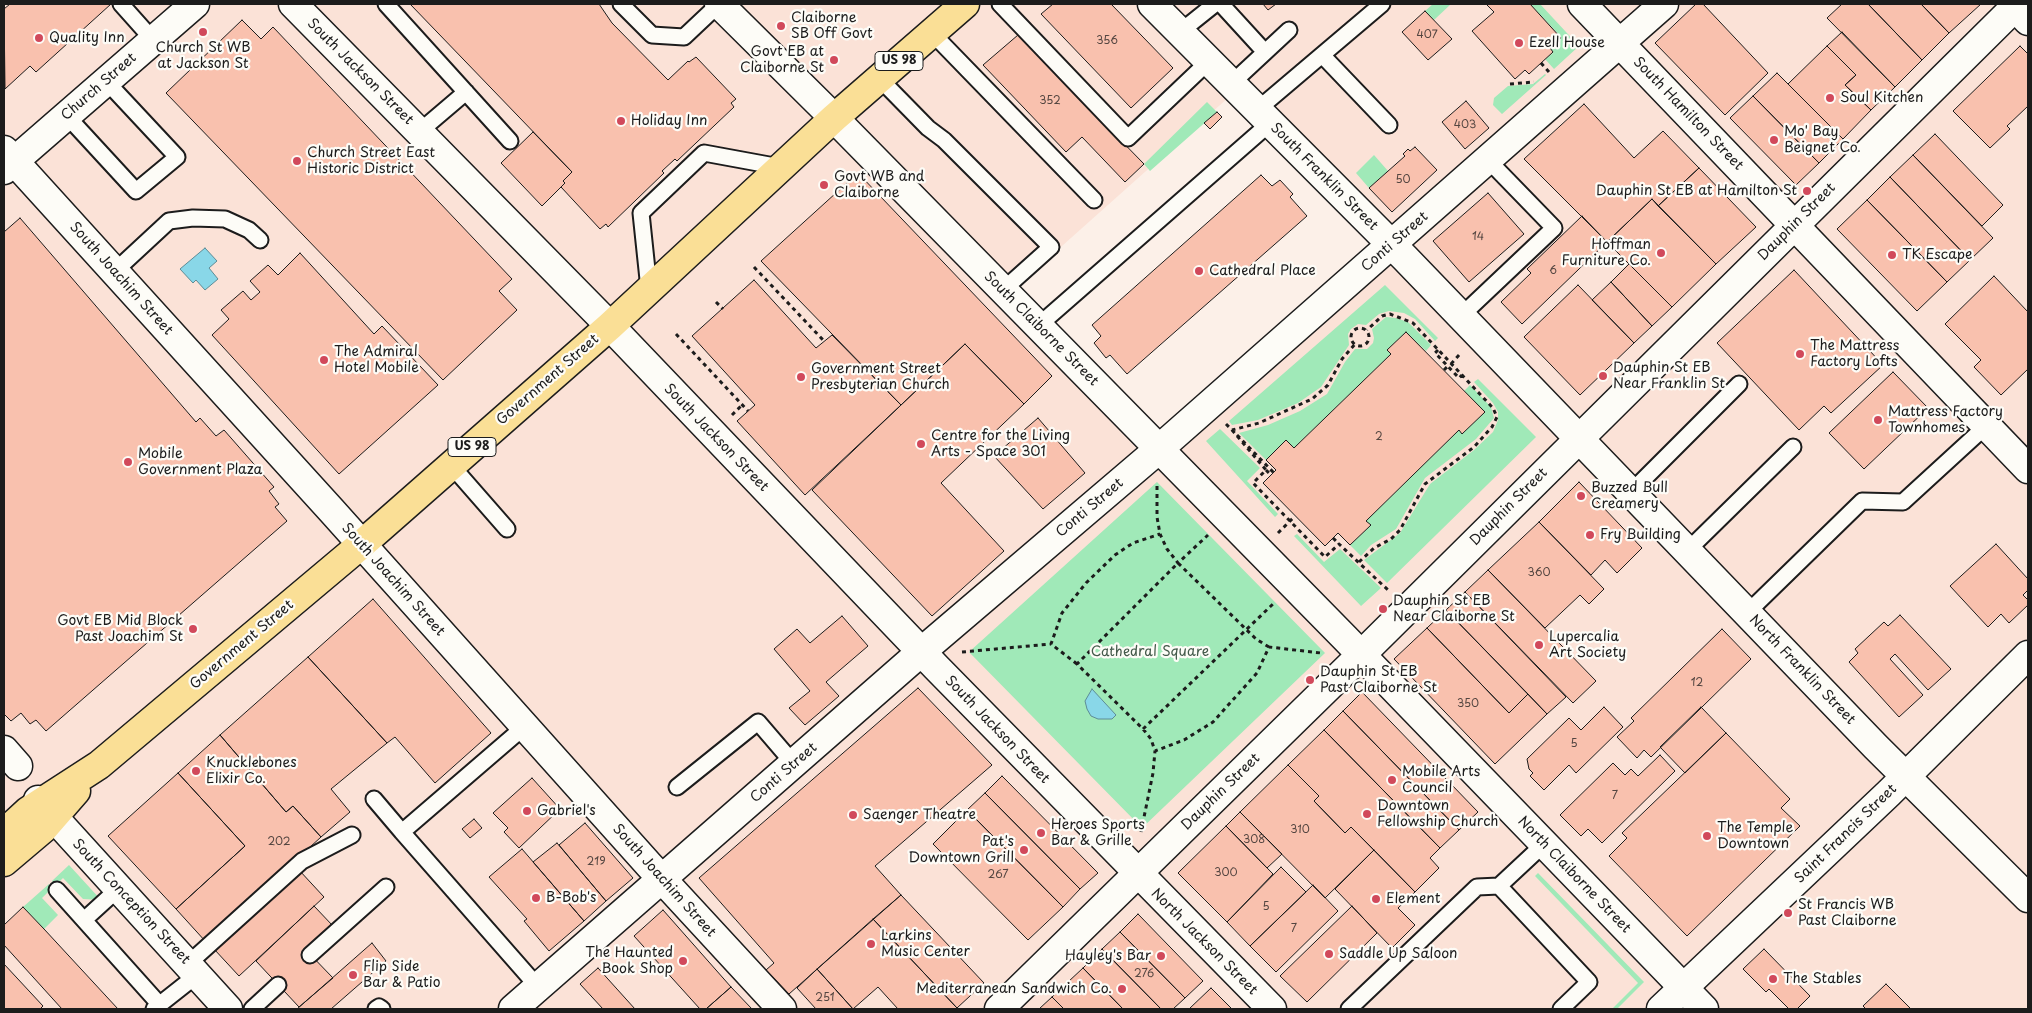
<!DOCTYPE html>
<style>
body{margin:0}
#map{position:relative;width:2032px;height:1013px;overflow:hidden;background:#fcf0e8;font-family:"Playpen Sans",sans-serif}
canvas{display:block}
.frame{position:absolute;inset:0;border:5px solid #1c1c1c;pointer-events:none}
</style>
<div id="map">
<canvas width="2032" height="1013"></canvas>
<div class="frame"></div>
</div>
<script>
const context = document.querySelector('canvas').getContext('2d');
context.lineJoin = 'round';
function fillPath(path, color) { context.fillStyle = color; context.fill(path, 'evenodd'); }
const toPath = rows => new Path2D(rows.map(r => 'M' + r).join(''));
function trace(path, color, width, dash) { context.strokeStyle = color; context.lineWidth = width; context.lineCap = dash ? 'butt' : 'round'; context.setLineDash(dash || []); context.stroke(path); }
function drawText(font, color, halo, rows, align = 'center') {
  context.font = font + ' "Playpen Sans",sans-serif'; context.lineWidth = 4.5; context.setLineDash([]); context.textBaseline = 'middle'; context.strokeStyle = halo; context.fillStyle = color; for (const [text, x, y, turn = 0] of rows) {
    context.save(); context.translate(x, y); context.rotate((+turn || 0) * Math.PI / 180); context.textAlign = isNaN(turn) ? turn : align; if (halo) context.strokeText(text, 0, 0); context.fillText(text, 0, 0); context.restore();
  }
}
fillPath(toPath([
 [4,4,2028,4,2028,1009,4,1009],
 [1229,97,1376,245,1162,434,1016,287]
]), '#fbe2d7');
fillPath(toPath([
 [1433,4,1451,4,1434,20,1425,11],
 [1530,4,1540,4,1579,46,1554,69,1545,59,1553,53,1550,48,1561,37],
 [1545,74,1546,75,1502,114,1493,105,1494,98,1508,86,1533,84],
 [1207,102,1217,112,1150,171,1144,164],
 [1374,155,1388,171,1369,188,1356,173],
 [1385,285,1438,338,1435,341,1415,319,1404,313,1389,311,1379,314,1366,325,1358,324,1351,329,1348,334,1349,345,1321,387,1298,403,1258,420,1232,425,1229,421],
 [1386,317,1396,318,1408,322,1431,345,1426,351,1406,332,1387,350,1391,354,1294,448,1286,440,1266,460,1239,433,1268,425,1300,411,1327,394,1345,362,1355,349,1367,349,1373,343,1374,338,1372,329],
 [1478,379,1536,437,1387,583,1364,560,1400,533,1430,484,1474,450,1493,432,1498,420,1498,412,1493,403,1474,382],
 [1470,385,1491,407,1494,418,1476,439,1425,478,1396,529,1371,545,1361,556,1350,545,1370,526,1366,521,1459,430,1463,433,1484,412,1464,391],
 [1220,429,1260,468,1247,481,1278,514,1275,517,1206,441],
 [1157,482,1325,653,1142,828,969,652],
 [1297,534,1324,562,1340,549,1381,588,1361,606,1294,536],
 [69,865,101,900,83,899,63,878,55,886,52,881],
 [1538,873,1644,982,1617,1009,1612,1009,1638,983,1535,876],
 [49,884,52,888,42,898,58,915,44,929,23,907]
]), '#a0e9b8');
const water = toPath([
 [205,248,217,261,209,268,218,279,205,290,196,280,193,283,180,269,205,248],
 [1092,689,1116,715,1112,719,1098,719,1091,716,1087,709,1085,701,1092,689]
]);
fillPath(water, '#89d7e8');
trace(water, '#5d8c96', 1);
const building = toPath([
 [10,4,111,4,36,72,30,66,5,89,4,9,10,4],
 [410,4,599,4,612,23,668,80,688,61,689,62,696,57,736,99,731,103,734,107,677,161,675,159,662,171,664,173,608,227,606,224,600,229,561,187,565,183,563,181,572,172,410,4],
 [1053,4,1111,4,1173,68,1131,108,1041,14,1053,4],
 [1263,4,1276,4,1268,10,1263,4],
 [1486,4,1530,4,1561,38,1550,48,1553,52,1529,74,1525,70,1515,79,1472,31,1494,12,1486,4],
 [1696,4,1703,4,1768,73,1725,115,1655,43,1696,4],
 [1842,4,1868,4,1922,60,1895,87,1827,18,1842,4],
 [1868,4,1921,4,1949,33,1922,60,1868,4],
 [1921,4,1981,4,1949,33,1921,4],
 [1425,11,1452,39,1428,60,1402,32,1425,11],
 [242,20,261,39,273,27,512,279,499,291,517,310,443,380,166,93,242,20],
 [1842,32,1895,87,1871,110,1845,85,1856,75,1827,46,1842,32],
 [1018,35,1144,164,1125,182,1082,137,1066,152,983,65,1018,35],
 [1827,46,1856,75,1845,85,1871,110,1843,139,1788,84,1827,46],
 [2020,46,2028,54,2028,106,2007,126,2010,129,1990,148,1953,111,2020,46],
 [1777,73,1843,139,1819,163,1753,96,1777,73],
 [1753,96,1819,163,1796,185,1730,118,1753,96],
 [1466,101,1489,128,1465,149,1442,122,1466,101],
 [1584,104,1634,158,1663,131,1699,168,1658,206,1652,199,1607,242,1524,159,1584,104],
 [1217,112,1222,117,1210,129,1204,123,1217,112],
 [533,132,572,172,563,181,565,183,542,206,501,163,533,132],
 [1935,134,2003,205,1982,226,1913,155,1935,134],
 [1415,147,1437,170,1392,212,1369,188,1405,156,1403,154,1408,149,1410,151,1415,147],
 [1913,155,1993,238,1970,260,1890,177,1913,155],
 [1699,168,1756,227,1716,264,1658,206,1699,168],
 [858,173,1052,376,1024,404,965,344,901,405,761,261,858,173],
 [1261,175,1272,186,1280,180,1293,194,1290,197,1307,216,1127,374,1110,355,1106,358,1094,343,1101,336,1092,325,1261,175],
 [1890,177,1970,260,1947,282,1867,200,1890,177],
 [1488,193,1524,234,1469,282,1433,241,1488,193],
 [1652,199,1716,264,1672,307,1607,242,1652,199],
 [1867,200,1947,282,1917,311,1837,229,1867,200],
 [1582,216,1607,242,1522,324,1501,302,1531,273,1527,269,1582,216],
 [20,218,196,422,200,418,216,436,224,430,274,487,269,491,279,504,275,507,287,521,46,731,36,720,30,724,21,713,11,721,4,714,4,232,20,218],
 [300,253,374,334,382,326,438,385,339,474,212,335,229,319,221,310,243,291,251,300,260,292,250,281,268,265,278,275,300,253],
 [1629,264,1672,307,1652,326,1611,282,1629,264],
 [1794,270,1883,365,1831,413,1824,406,1799,430,1717,343,1794,270],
 [1994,276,2028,312,2028,369,2001,395,1974,367,1981,360,1945,324,1994,276],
 [754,280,816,348,832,335,901,405,805,495,737,421,755,405,692,336,754,280],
 [1611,282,1652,326,1634,343,1592,300,1611,282],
 [1578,285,1634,343,1580,395,1524,337,1578,285],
 [1406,332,1485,412,1462,434,1459,430,1366,521,1371,525,1350,545,1338,533,1325,546,1263,483,1276,470,1266,460,1286,440,1294,448,1391,354,1387,350,1406,332],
 [965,344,1024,404,941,483,1004,551,932,616,812,490,965,344],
 [1893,372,1928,408,1864,469,1829,433,1893,372],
 [1038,418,1085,473,1043,509,994,456,1038,418],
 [1579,482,1642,548,1617,573,1605,560,1591,575,1539,522,1579,482],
 [1539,522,1604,589,1589,604,1580,595,1545,628,1488,570,1539,522],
 [1996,544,2028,579,2028,590,2023,595,2028,600,2028,605,2009,623,2001,614,1988,627,1950,586,1996,544],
 [1488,570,1596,681,1573,703,1465,592,1488,570],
 [1465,592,1566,697,1547,714,1446,610,1465,592],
 [373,599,491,733,435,783,395,737,387,743,308,657,373,599],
 [1446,610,1528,694,1509,713,1427,628,1446,610],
 [1900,615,1951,669,1928,690,1895,654,1890,659,1923,695,1899,717,1849,662,1858,653,1855,649,1884,622,1888,626,1900,615],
 [842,616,868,646,826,682,839,696,805,725,789,708,810,691,774,649,797,629,810,643,842,616],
 [1427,628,1509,713,1528,694,1547,714,1495,764,1394,659,1427,628],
 [1722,629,1751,659,1651,757,1644,750,1637,758,1617,737,1634,721,1631,718,1722,629],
 [308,657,387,743,331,789,350,812,321,837,293,806,286,812,220,735,308,657],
 [918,688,992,765,875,866,901,895,789,994,766,970,774,963,699,878,918,688],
 [1362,692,1478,812,1459,830,1343,711,1362,692],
 [1604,707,1623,727,1576,773,1569,765,1544,790,1530,776,1533,773,1529,769,1527,759,1569,718,1581,730,1604,707],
 [1701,707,1726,733,1685,773,1660,747,1701,707],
 [1343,711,1459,830,1440,848,1324,730,1343,711],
 [1324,730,1440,848,1430,858,1439,868,1415,892,1351,827,1345,833,1314,801,1319,796,1288,765,1324,730],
 [1726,733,1790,799,1781,808,1800,826,1687,936,1609,856,1627,838,1622,833,1726,733],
 [220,735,286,812,293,806,321,837,206,942,176,909,245,846,178,773,220,735],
 [1660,755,1675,771,1602,843,1588,829,1581,836,1560,815,1613,763,1625,775,1631,769,1638,776,1660,755],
 [1288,765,1319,796,1314,801,1345,833,1351,827,1374,850,1325,898,1240,812,1288,765],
 [178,773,245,846,176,909,108,836,178,773],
 [1002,776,1098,873,1080,889,985,793,1002,776],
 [532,778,560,809,519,848,504,832,508,828,493,813,532,778],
 [985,793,1080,889,1063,907,967,810,985,793],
 [967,810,1063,907,1028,940,933,844,967,810],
 [1240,812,1282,854,1267,868,1226,826,1240,812],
 [474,819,482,828,470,838,462,829,474,819],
 [585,823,633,878,606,901,559,845,585,823],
 [1226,826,1273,874,1227,922,1178,873,1226,826],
 [557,843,606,901,584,921,533,862,557,843],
 [522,849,584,921,549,951,524,921,527,919,489,877,522,849],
 [1374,850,1415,892,1398,908,1415,925,1392,948,1335,889,1374,850],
 [1281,867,1306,892,1250,946,1227,922,1281,867],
 [299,870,324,897,239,976,214,949,299,870],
 [1313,885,1338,911,1276,972,1250,946,1313,885],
 [901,895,984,983,957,1008,873,919,901,895],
 [314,906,333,926,306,950,333,978,299,1007,256,961,314,906],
 [1352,906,1377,933,1307,1002,1280,976,1352,906],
 [23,907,44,929,118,1009,62,1009,4,945,4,925,23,907],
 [663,910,731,987,706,1009,700,1009,634,936,663,910],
 [1138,914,1203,981,1185,998,1120,932,1138,914],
 [873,919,957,1008,956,1009,898,1009,878,987,853,1009,817,969,873,919],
 [1120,932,1185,998,1173,1009,1161,1009,1102,949,1120,932],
 [372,943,386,961,331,1009,297,1009,372,943],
 [1102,949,1161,1009,1123,1009,1083,968,1102,949],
 [1764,949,1810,996,1797,1009,1789,1009,1769,989,1766,992,1743,969,1764,949],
 [4,964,43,1006,40,1009,4,1009,4,964],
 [598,968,635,1009,603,1009,580,984,598,968],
 [1083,968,1123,1009,1064,1009,1052,997,1083,968],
 [817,969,853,1009,816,1009,797,988,817,969],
 [1886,984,1911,1009,1866,1009,1863,1006,1886,984],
 [731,987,752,1009,706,1009,731,987],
 [1211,988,1232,1009,1189,1009,1211,988],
 [1052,997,1064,1009,1039,1009,1052,997]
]);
fillPath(building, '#f9c1ae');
trace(building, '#1c1c1c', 1);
const lane = toPath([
 [121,4,154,41],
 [386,4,510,141],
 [621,4,652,35,684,37,719,4],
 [1000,4,1128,138,1209,61],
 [1221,4,1264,51],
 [1180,32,1215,4],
 [932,33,1094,200],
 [1323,56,1389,125],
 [879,78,928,128,944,140,1051,247,1003,290],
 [1232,83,1289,30],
 [1257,110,1382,4],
 [66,115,136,191,177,157,106,81],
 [419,132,466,92],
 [114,272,169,221,193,218,225,219,249,230,260,240],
 [649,289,641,213,704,153,780,167],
 [1461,316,1554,228,1488,160],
 [1038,326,1270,123],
 [451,465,507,529],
 [1630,493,1739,384],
 [1687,551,1793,447],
 [1747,613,1862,501,1903,502,1986,426],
 [524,727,402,832,538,987],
 [677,787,758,722,794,764],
 [374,799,402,832],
 [1499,886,1589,982,1561,1009],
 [57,890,160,1005],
 [84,920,118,889],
 [310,955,386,887],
 [188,964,302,861,352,835],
 [154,1009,197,975],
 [252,1009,278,985],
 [376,1009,379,1007,382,1009],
 [1349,1009,1477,887,1499,886,1544,844]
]);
const street = toPath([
 [1152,4,1405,258,1876,747,2028,898],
 [1582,4,2028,469],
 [2012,4,2028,21],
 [834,118,1345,638,1704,1009],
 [4,150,332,511,649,865,782,1009],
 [4,170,195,4],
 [610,326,936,667,1272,1009],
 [4,750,18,766],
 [38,800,228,1009],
 [513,1009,921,652,1159,449,1664,4]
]);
const secondary = toPath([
 [293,4,610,326],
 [719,4,834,118],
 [999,1009,1361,655,2018,4],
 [1661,1009,1889,793,2028,655]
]);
const primary = toPath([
 [4,833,28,811,99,765,362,544,610,326,834,118,965,4],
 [4,862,43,829,76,791]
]);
trace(lane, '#1c1c1c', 19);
trace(street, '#1c1c1c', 31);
trace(secondary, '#1c1c1c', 31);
trace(primary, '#1c1c1c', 31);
trace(toPath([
 [1541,63,1549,72],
 [1510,84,1534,82],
 [754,267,824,341],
 [716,302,723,309],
 '1351 337a9 9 0 1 1 18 0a9 9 0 1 1-18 0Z',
 [676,334,748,411],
 [1438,350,1435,353,1439,357,1459,378,1462,375],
 [1451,364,1460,354],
 [1444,370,1448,366],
 [732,415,742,405],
 [1226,424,1232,430,1259,423,1312,399,1328,385,1342,359,1355,344],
 [1232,430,1266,470,1253,483,1325,557,1339,544,1388,590],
 [1237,435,1274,473],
 [1266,470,1271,475],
 [1157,486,1157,517,1160,534,1167,549,1178,563,1208,535],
 [1278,533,1295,516],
 [1333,538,1339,544],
 [1359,562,1374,548,1391,539,1400,530,1425,484,1474,447,1492,427,1497,417,1493,408,1413,323,1390,314,1382,316,1367,330],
 [1269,647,1256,639,1178,563,1077,664,1143,729,1151,739,1155,751,1184,740,1213,722,1257,673,1269,647,1321,653],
 [962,652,1051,644],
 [1077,664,1051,644,1062,613,1086,583,1115,555,1133,543,1160,534],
 [1143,729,1274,603],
 [1141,832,1153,773,1155,751]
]), '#1c1c1c', 3, [4, 4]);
trace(lane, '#fdfcf7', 15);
trace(street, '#fdfcf7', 28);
trace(secondary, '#fdfcf7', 28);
trace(primary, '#fadf96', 28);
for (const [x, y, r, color] of [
 [781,26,5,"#d1495b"],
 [203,32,5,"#d1495b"],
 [39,38,5,"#d1495b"],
 [1519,43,5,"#d1495b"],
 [834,60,5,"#d1495b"],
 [1830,98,5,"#d1495b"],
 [621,121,5,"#d1495b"],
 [1774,140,5,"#d1495b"],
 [297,161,5,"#d1495b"],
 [824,185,5,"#d1495b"],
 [1807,191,5,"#d1495b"],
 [1661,253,5,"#d1495b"],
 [1892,255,5,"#d1495b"],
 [1199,271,5,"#d1495b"],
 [1800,354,5,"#d1495b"],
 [324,360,5,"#d1495b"],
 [1603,376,5,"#d1495b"],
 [801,377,5,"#d1495b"],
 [1878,420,5,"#d1495b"],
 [921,444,5,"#d1495b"],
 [128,462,5,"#d1495b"],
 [1581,496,5,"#d1495b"],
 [1590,535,5,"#d1495b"],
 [1383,609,5,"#d1495b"],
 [193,629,5,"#d1495b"],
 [1539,645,5,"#d1495b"],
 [1310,680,5,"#d1495b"],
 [196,771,5,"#d1495b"],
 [1392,780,5,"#d1495b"],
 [527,811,5,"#d1495b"],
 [1367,814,5,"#d1495b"],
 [853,815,5,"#d1495b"],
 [1041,833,5,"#d1495b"],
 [1707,836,5,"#d1495b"],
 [1024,850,5,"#d1495b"],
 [536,898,5,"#d1495b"],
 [1376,899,5,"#d1495b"],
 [1788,913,5,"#d1495b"],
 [871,944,5,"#d1495b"],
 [1329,954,5,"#d1495b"],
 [1161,956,5,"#d1495b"],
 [683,961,5,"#d1495b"],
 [353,975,5,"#d1495b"],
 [1773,979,5,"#d1495b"],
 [1122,989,5,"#d1495b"]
]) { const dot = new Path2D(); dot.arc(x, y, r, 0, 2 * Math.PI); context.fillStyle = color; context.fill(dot); trace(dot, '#fdfcf7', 2); }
drawText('11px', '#534540', null, [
 ["407",1427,35],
 ["356",1107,41],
 ["352",1050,101],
 ["403",1465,125],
 ["50",1403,180],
 ["14",1478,237],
 ["6",1553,271],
 ["2",1379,437],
 ["360",1539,573],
 ["12",1697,683],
 ["350",1468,704],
 ["5",1574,744],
 ["7",1615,796],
 ["310",1300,830],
 ["308",1254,840],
 ["202",279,842],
 ["219",596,862],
 ["300",1226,873],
 ["267",998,875],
 ["5",1266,907],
 ["7",1294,929],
 ["276",1144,974],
 ["251",825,998]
]);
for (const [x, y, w] of [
 [899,61,48],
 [472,447,48]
]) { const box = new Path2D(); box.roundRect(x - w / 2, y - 9.5, w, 19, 4); context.fillStyle = '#fdfcf7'; context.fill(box); trace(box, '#1c1c1c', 1); }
drawText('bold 12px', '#1c1c1c', null, [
 ["US 98",899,61],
 ["US 98",472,447]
]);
drawText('14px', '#1c1c1c', '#fdfcf7', [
 ["Claiborne",791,18],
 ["SB Off Govt",791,34],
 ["Quality Inn",49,38],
 ["Ezell House",1529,43],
 ["Church St WB",203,48,"center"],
 ["at Jackson St",203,64,"center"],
 ["Govt EB at",824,52,"right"],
 ["Claiborne St",824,68,"right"],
 ["Soul Kitchen",1840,98],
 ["Holiday Inn",631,121],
 ["Mo' Bay",1784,132],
 ["Beignet Co.",1784,148],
 ["Church Street East",307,153],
 ["Historic District",307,169],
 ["Govt WB and",834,177],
 ["Claiborne",834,193],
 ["Dauphin St EB at Hamilton St",1797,191,"right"],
 ["Hoffman",1651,245,"right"],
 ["Furniture Co.",1651,261,"right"],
 ["TK Escape",1902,255],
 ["Cathedral Place",1209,271],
 ["The Mattress",1810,346],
 ["Factory Lofts",1810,362],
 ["The Admiral",334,352],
 ["Hotel Mobile",334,368],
 ["Dauphin St EB",1613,368],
 ["Near Franklin St",1613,384],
 ["Government Street",811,369],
 ["Presbyterian Church",811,385],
 ["Mattress Factory",1888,412],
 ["Townhomes",1888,428],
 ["Centre for the Living",931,436],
 ["Arts - Space 301",931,452],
 ["Mobile",138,454],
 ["Government Plaza",138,470],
 ["Buzzed Bull",1591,488],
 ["Creamery",1591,504],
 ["Fry Building",1600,535],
 ["Dauphin St EB",1393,601],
 ["Near Claiborne St",1393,617],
 ["Govt EB Mid Block",183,621,"right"],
 ["Past Joachim St",183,637,"right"],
 ["Lupercalia",1549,637],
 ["Art Society",1549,653],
 ["Dauphin St EB",1320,672],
 ["Past Claiborne St",1320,688],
 ["Knucklebones",206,763],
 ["Elixir Co.",206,779],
 ["Mobile Arts",1402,772],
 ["Council",1402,788],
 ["Downtown",1377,806],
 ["Fellowship Church",1377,822],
 ["Gabriel's",537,811],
 ["Saenger Theatre",863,815],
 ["Heroes Sports",1051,825],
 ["Bar & Grille",1051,841],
 ["The Temple",1717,828],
 ["Downtown",1717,844],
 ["Pat's",1014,842,"right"],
 ["Downtown Grill",1014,858,"right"],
 ["B-Bob's",546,898],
 ["Element",1386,899],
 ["St Francis WB",1798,905],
 ["Past Claiborne",1798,921],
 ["Larkins",881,936],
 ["Music Center",881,952],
 ["The Haunted",673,953,"right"],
 ["Book Shop",673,969,"right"],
 ["Saddle Up Saloon",1339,954],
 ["Hayley's Bar",1151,956,"right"],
 ["Flip Side",363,967],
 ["Bar & Patio",363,983],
 ["The Stables",1783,979],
 ["Mediterranean Sandwich Co.",1112,989,"right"]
], 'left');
drawText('14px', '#1c1c1c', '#fdfcf7', [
 ["South Jackson Street",360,72,45],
 ["Church Street",99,87,-41],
 ["South Hamilton Street",1688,114,46],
 ["South Franklin Street",1324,177,45],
 ["Dauphin Street",1797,222,-45],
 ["Conti Street",1395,242,-41],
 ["South Joachim Street",121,279,48],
 ["South Claiborne Street",1041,329,45],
 ["Government Street",548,380,-41],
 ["South Jackson Street",716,438,46],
 ["Dauphin Street",1509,507,-45],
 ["Conti Street",1090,508,-40],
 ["South Joachim Street",393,580,48],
 ["Government Street",242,645,-40],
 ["North Franklin Street",1802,670,46],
 ["South Jackson Street",997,730,46],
 ["Conti Street",784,773,-41],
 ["Dauphin Street",1221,792,-44],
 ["Saint Francis Street",1846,834,-44],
 ["North Claiborne Street",1574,875,46],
 ["South Joachim Street",664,881,48],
 ["South Conception Street",131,902,47],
 ["North Jackson Street",1204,942,45]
]);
drawText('14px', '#445a4b', '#fdfcf7', [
 ["Cathedral Square",1150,652]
]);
</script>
